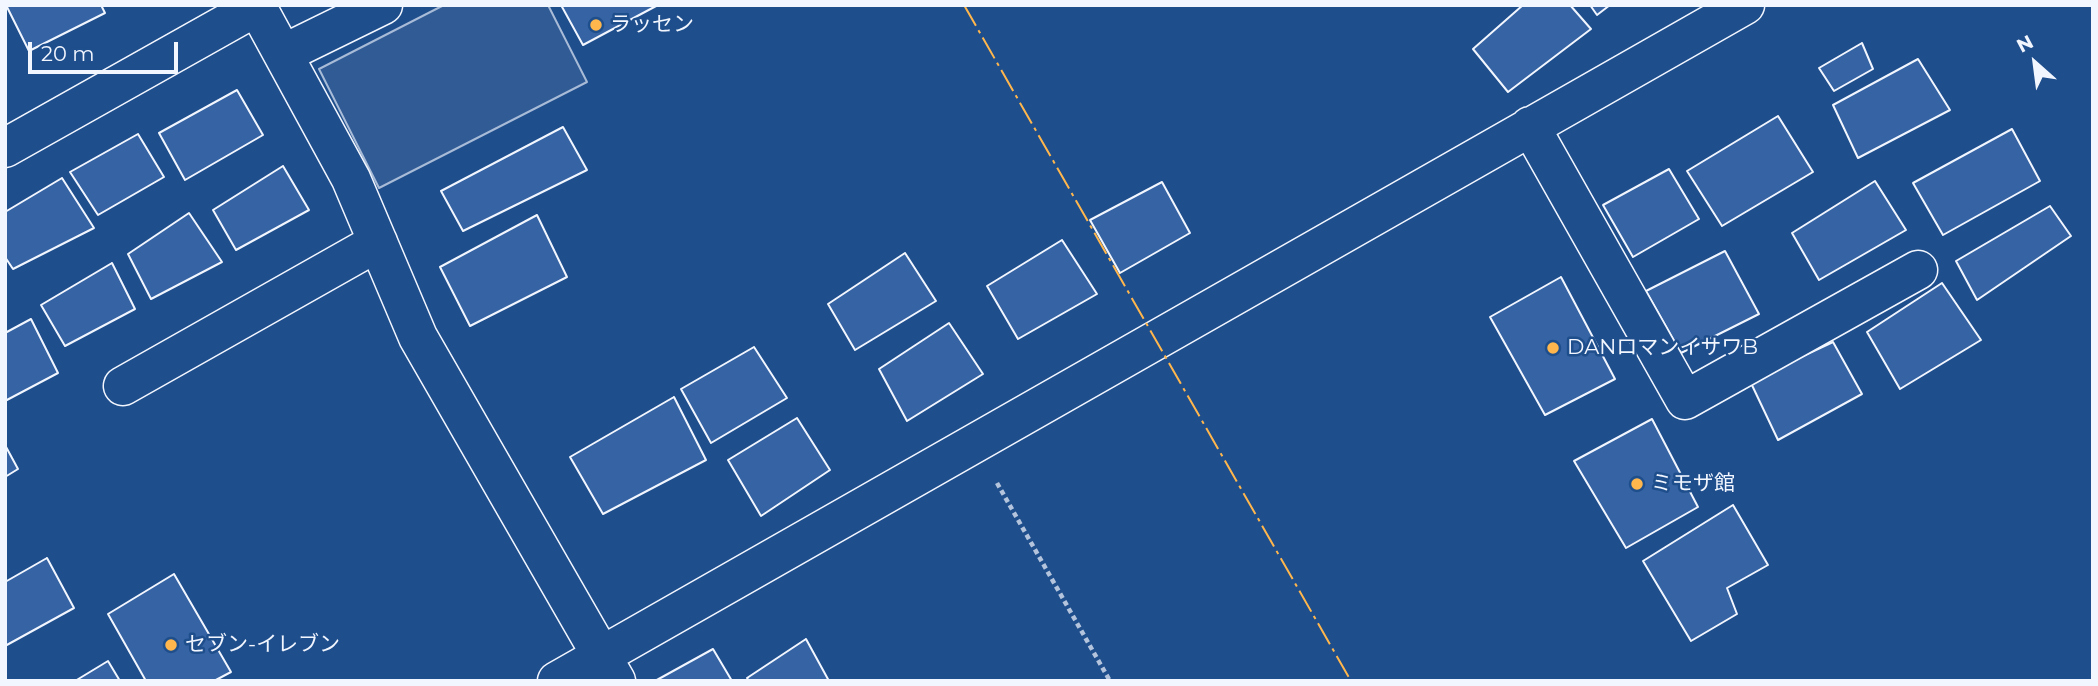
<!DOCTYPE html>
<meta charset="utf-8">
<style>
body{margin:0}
#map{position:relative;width:2098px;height:686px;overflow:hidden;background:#1f4e8c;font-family:Montserrat,sans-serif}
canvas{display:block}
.frame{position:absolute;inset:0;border:7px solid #f2f6ff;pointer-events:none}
.north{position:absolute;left:2000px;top:28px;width:70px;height:70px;-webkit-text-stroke:5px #1f4e8c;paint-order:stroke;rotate:332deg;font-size:19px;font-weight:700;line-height:28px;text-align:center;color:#f2f6ff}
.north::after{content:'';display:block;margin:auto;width:24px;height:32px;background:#f2f6ff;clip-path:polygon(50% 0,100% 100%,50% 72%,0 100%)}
.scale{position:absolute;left:28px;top:42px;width:150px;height:32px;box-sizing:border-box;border:4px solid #f2f6ff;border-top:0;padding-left:9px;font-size:21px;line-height:24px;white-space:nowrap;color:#f2f6ff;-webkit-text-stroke:5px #1f4e8c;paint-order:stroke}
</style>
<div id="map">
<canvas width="2098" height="686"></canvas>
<div class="frame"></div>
<div class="north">N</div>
<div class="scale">20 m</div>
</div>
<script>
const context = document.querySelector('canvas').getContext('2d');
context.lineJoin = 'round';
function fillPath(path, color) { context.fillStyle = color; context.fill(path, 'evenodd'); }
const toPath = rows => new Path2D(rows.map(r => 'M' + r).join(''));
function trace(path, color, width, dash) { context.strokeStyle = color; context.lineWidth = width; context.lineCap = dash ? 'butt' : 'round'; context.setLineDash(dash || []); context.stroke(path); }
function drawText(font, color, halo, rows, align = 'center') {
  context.font = font + ' Montserrat,"Noto Sans JP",sans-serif'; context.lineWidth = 5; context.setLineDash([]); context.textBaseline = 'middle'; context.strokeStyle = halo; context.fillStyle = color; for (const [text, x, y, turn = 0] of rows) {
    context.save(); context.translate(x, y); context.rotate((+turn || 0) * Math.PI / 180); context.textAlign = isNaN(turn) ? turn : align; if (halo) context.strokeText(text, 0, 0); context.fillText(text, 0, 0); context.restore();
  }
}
const parking = toPath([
 [444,5,548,5,587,82,379,188,319,69,444,5]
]);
fillPath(parking, '#305b95');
trace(parking, '#a8bbd7', 2);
const building = toPath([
 [6,5,101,5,105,13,29,51,6,5],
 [561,5,658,5,583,45,561,5],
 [1523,5,1570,5,1591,29,1508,92,1473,49,1523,5],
 [1590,5,1610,5,1597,15,1590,5],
 [1862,43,1873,69,1834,91,1819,68,1862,43],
 [1918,59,1950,110,1858,158,1833,105,1918,59],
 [237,90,263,135,185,180,159,133,237,90],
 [1778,116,1813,172,1722,226,1687,171,1778,116],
 [563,127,587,170,463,231,441,191,563,127],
 [2012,129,2040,181,1943,235,1913,183,2012,129],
 [138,134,164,177,98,215,70,172,138,134],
 [283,166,309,210,236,250,213,210,283,166],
 [1669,169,1699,219,1633,257,1603,205,1669,169],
 [62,178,94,228,13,269,5,257,5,212,62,178],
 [1875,181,1906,230,1819,280,1792,233,1875,181],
 [1162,182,1190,233,1120,273,1090,220,1162,182],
 [2050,206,2071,236,1977,300,1956,261,2050,206],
 [189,213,222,262,151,299,128,254,189,213],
 [537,215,567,277,470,326,440,267,537,215],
 [1062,240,1097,294,1018,339,987,286,1062,240],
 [1725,251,1759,314,1681,353,1646,291,1725,251],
 [905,253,936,301,855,350,828,304,905,253],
 [112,263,135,309,65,346,41,305,112,263],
 [1561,277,1615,379,1545,415,1490,317,1561,277],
 [1942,283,1981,340,1900,389,1867,332,1942,283],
 [31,319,58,373,5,401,5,333,31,319],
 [949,323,983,374,907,421,879,369,949,323],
 [1833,342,1862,394,1778,440,1750,381,1833,342],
 [754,347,787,398,711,443,681,389,754,347],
 [674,397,706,460,603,514,570,457,674,397],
 [797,418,830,470,761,516,728,460,797,418],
 [1652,419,1698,507,1626,548,1574,461,1652,419],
 [5,445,18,469,5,477,5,445],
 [1733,505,1768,565,1727,588,1737,614,1691,641,1643,561,1733,505],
 [47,558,74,608,5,646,5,582,47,558],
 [174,574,231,672,214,681,146,681,108,614,174,574],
 [806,639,829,681,749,681,747,678,806,639],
 [713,649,732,681,655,681,713,649],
 [108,661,120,681,75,681,108,661]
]);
fillPath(building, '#3563a3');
trace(building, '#f2f6ff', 2);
const minor = toPath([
 [256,5,351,179,418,337,616,681],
 [283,54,383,5],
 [1530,126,1685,400,1918,270],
 [5,148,256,7],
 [123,386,378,242],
 [557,681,1745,5]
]);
trace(minor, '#f2f6ff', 41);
trace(toPath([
 [997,483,1110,681]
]), '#b3c4dc', 4.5, [5, 3.5]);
trace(minor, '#1f4e8c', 38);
trace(toPath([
 [964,5,1351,681]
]), '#ffb74d', 2, [24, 5, 3.5, 5]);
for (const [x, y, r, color] of [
 [596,25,7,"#ffb74d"],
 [1553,348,7,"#ffb74d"],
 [1637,484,7,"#ffb74d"],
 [171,645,7,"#ffb74d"]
]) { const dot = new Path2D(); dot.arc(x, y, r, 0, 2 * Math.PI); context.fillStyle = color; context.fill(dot); trace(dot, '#1f4e8c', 2.5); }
drawText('21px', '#f2f6ff', '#1f4e8c', [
 ["ラッセン",610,25],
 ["DANロマンイサワB",1567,348],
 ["ミモザ館",1651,484],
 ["セブン-イレブン",185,645]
], 'left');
</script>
